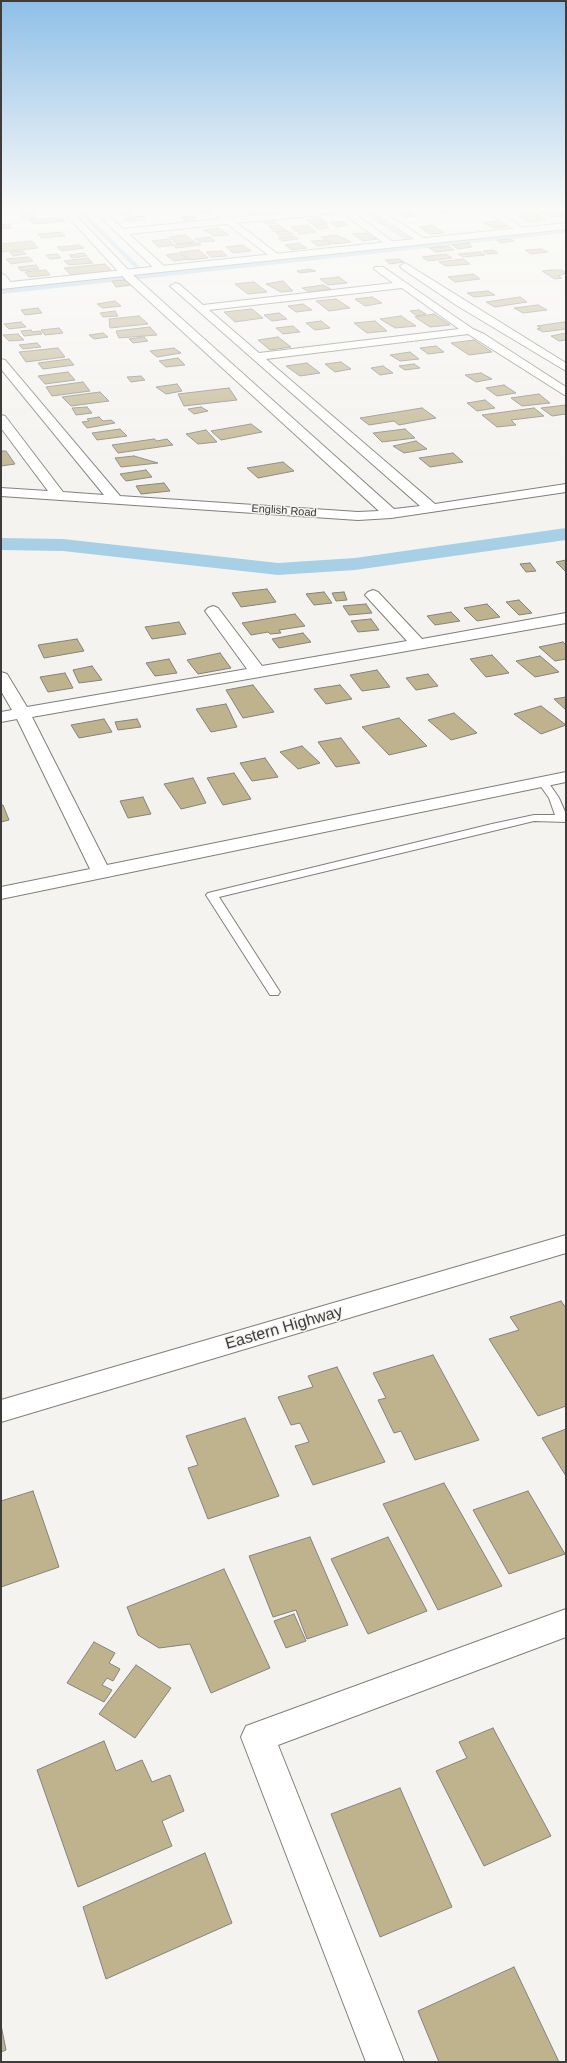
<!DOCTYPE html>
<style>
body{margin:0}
#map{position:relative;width:567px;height:2063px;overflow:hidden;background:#f5f3f0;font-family:Arial,sans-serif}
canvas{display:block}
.frame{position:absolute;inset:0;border:2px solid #3d3c3b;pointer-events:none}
</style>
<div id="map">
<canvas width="567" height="2063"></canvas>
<div class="frame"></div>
</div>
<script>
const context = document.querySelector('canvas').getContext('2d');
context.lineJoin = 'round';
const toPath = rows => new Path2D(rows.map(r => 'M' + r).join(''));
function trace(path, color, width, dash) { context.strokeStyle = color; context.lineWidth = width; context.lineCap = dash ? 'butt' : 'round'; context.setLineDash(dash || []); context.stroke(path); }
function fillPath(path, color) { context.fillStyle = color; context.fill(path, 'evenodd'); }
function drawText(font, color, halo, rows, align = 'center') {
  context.font = font + ' Arial,sans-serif'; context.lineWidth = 3; context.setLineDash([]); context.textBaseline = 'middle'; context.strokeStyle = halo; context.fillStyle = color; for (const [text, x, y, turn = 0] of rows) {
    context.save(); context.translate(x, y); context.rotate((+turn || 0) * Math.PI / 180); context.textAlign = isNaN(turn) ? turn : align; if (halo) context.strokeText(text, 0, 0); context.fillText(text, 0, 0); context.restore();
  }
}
trace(toPath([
 [77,208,145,275],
 [359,208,417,245]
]), '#a7cfe6', 4);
fillPath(toPath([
 [566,225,566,233,1,294,1,286,566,225],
 [566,528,566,540,355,570,278,575,63,551,1,550,1,538,63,539,278,563,355,558,566,528]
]), '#a7cfe6');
const building = toPath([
 [38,208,41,211,23,213,20,210,38,208],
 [444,208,451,213,437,214,429,209,444,208],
 [453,208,471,208,473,210,458,211,453,208],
 [266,209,272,214,252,216,246,211,266,209],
 [126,210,131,214,120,215,115,212,126,210],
 [208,210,212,213,199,214,195,211,208,210],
 [558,210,566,216,551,217,541,212,558,210],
 [399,213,408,213,414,216,405,217,399,213],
 [534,213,546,220,529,222,517,215,534,213],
 [34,214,37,218,23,219,20,216,34,214],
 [142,216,146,219,128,221,124,218,142,216],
 [192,216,197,221,185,222,181,217,192,216],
 [61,217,65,221,33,224,29,220,61,217],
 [321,218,328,224,314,225,306,220,321,218],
 [274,220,277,223,266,224,262,221,274,220],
 [342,221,349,225,336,227,330,222,342,221],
 [497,221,507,227,494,228,483,223,497,221],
 [9,224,12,228,1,229,1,225,9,224],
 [324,224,329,228,318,229,313,225,324,224],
 [279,225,287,231,275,232,268,226,279,225],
 [308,225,316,232,300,234,291,227,308,225],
 [432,225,444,233,430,234,419,227,432,225],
 [218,228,229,235,214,236,204,230,218,228],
 [287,231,293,234,280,236,275,232,287,231],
 [61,232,65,236,42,238,38,234,61,232],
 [366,233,377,239,363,241,352,234,366,233],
 [185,235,195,242,177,244,169,237,185,235],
 [337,235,351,242,335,244,321,237,337,235],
 [294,236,298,239,282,241,278,238,294,236],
 [210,237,215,241,199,242,195,239,210,237],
 [168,239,174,245,158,247,152,241,168,239],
 [509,239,514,241,501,243,497,240,509,239],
 [325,240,332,244,317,246,311,241,325,240],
 [32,241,38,248,1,252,1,244,32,241],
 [198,243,201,245,176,248,174,245,198,243],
 [299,243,307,248,292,250,285,245,299,243],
 [469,243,472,247,458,249,452,245,469,243],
 [79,245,84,248,62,251,57,247,79,245],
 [243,245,251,251,233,253,226,247,243,245],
 [448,246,454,250,436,252,429,248,448,246],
 [541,249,548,252,531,254,525,250,541,249],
 [199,250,208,258,189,260,180,252,199,250],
 [493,250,498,253,487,254,483,251,493,250],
 [22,251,26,254,13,256,10,252,22,251],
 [222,251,227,256,211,257,206,252,222,251],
 [480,252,485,255,463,257,458,254,480,252],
 [84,253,87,256,72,258,69,255,84,253],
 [179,253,188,259,174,261,166,255,179,253],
 [57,254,61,258,50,259,46,255,57,254],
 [446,254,452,258,428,261,422,257,446,254],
 [28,257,33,261,11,264,6,259,28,257],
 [88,258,93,263,69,265,64,261,88,258],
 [399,259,404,262,390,264,385,260,399,259],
 [463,259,470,264,446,266,439,262,463,259],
 [105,264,112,271,71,275,64,268,105,264],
 [36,265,39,269,21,271,18,267,36,265],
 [309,269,316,271,300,273,297,271,309,269],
 [46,270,50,275,29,277,25,272,46,270],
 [551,270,562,270,566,273,558,276,562,278,555,279,542,271,551,270],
 [473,274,480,279,455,282,448,277,473,274],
 [339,277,347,283,328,285,320,279,339,277],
 [127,280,131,285,116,287,112,281,127,280],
 [283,281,293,291,281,292,266,284,283,281],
 [254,282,267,292,248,294,235,284,254,282],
 [323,285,331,289,309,292,302,288,323,285],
 [488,291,495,295,474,297,467,293,488,291],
 [372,297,382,303,365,306,355,299,372,297],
 [520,297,527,302,495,307,486,302,520,297],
 [336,299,350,308,329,311,316,301,336,299],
 [115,301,121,306,103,308,97,304,115,301],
 [303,304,312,310,296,312,288,306,303,304],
 [538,305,547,310,523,313,514,308,538,305],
 [38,308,42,313,25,315,21,310,38,308],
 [252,309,263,318,235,322,224,312,252,309],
 [419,310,426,314,417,316,410,311,419,310],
 [115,311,118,316,103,317,100,313,115,311],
 [279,313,287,319,272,321,264,315,279,313],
 [434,314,450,325,430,327,415,317,434,314],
 [139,316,148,324,110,328,109,319,139,316],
 [401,316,416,326,395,328,380,319,401,316],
 [321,321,330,328,315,330,306,323,321,321],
 [375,321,387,331,367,333,354,323,375,321],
 [21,322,26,327,9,329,4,324,21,322],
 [564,322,566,323,566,329,543,332,537,329,541,328,537,326,564,322],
 [293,326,300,332,283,334,276,328,293,326],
 [150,327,157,335,119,338,116,331,150,327],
 [59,328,63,333,45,335,41,330,59,328],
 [31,330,32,332,40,331,42,334,24,336,21,331,31,330],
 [103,333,108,337,94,339,89,335,103,333],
 [566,333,566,340,559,341,551,336,566,333],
 [18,334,24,340,9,341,3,335,18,334],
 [144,337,148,341,133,343,129,339,144,337],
 [278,337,291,347,270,350,258,340,278,337],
 [474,340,492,352,469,355,451,343,474,340],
 [37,343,41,347,23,349,19,345,37,343],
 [436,346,444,352,428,354,420,348,436,346],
 [58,348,65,357,26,362,19,352,58,348],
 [174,348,181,353,157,357,150,351,174,348],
 [410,352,419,359,400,361,390,355,410,352],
 [178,358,185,365,166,367,159,361,178,358],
 [69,359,74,365,43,369,38,363,69,359],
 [341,362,351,369,335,372,325,364,341,362],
 [307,363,320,373,300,376,286,366,307,363],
 [414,364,420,368,405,370,399,366,414,364],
 [383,366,393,373,380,375,371,368,383,366],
 [68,372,75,380,45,384,38,376,68,372],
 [481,373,492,379,476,382,465,375,481,373],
 [141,376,145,380,131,382,127,377,141,376],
 [83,382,90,391,52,396,46,387,83,382],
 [177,384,182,391,166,394,156,387,177,384],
 [504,385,516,393,497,396,486,388,504,385],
 [229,388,237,400,184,406,178,394,229,388],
 [100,392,109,401,71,406,62,397,100,392],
 [539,394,550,403,522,406,511,398,539,394],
 [485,400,495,408,477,411,467,403,485,400],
 [566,405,566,414,552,416,541,408,566,405],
 [87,407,92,413,76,415,72,408,87,407],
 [201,407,208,411,194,414,188,409,201,407],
 [422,408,436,418,399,425,394,421,369,425,360,418,422,408],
 [534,408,544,416,511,420,516,425,497,427,482,415,534,408],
 [99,417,103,421,111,420,115,423,87,428,82,422,89,421,87,419,99,417],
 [251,424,262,432,221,440,211,431,251,424],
 [120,429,127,436,97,440,92,433,120,429],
 [405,429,415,438,382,442,373,433,405,429],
 [206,430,217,442,198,444,186,434,206,430],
 [154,439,157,441,167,439,173,445,118,453,112,445,154,439],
 [416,441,427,449,404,453,393,446,416,441],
 [1,451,6,451,15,464,1,466,1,451],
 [453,453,463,462,430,467,419,458,453,453],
 [134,456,158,463,121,467,115,458,134,456],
 [283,462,294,471,258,478,247,468,283,462],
 [146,470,152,477,126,481,120,474,146,470],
 [164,483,170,491,141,494,136,486,164,483],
 [566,560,566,572,556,562,566,560],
 [530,563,536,571,526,572,520,564,530,563],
 [267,589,276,602,241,607,232,593,267,589],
 [324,592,332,603,314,605,306,594,324,592],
 [344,592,347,600,336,601,332,593,344,592],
 [519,600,532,613,519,615,506,602,519,600],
 [366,604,372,613,349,615,343,606,366,604],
 [487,604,500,617,477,621,464,608,487,604],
 [451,612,460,621,435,625,427,616,451,612],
 [295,614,305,626,279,630,281,633,270,634,268,632,251,635,242,623,295,614],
 [371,619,379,630,358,632,351,621,371,619],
 [179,622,186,634,152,639,145,627,179,622],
 [303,633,311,642,279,648,272,639,303,633],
 [77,639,84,651,44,658,38,645,77,639],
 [563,642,566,645,566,659,555,661,539,647,563,642],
 [220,653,231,668,198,674,187,660,220,653],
 [492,655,509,673,486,677,470,659,492,655],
 [540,656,559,672,535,677,516,661,540,656],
 [169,659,177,673,155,676,146,663,169,659],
 [92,666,102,680,79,683,73,670,92,666],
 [377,670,390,687,362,691,350,675,377,670],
 [65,673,73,688,48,692,40,677,65,673],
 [428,674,438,686,416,690,406,678,428,674],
 [253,685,274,712,243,718,226,690,253,685],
 [340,685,352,699,326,704,314,689,340,685],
 [566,697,566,710,554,699,566,697],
 [226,704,237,727,211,732,196,709,226,704],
 [541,706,566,725,541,734,514,714,541,706],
 [454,713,477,733,451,740,428,720,454,713],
 [399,718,427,746,389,755,362,727,399,718],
 [104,719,112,732,79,738,71,725,104,719],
 [137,719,141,727,118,730,115,722,137,719],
 [341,738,360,763,336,767,318,742,341,738],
 [302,746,320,763,298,769,280,752,302,746],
 [265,758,278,777,252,781,240,763,265,758],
 [234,773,251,799,223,805,207,778,234,773],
 [193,778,206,803,181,809,164,784,193,778],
 [143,797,151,814,128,818,120,801,143,797],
 [1,805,3,805,9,820,1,822,1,805],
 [561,1301,566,1308,566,1406,538,1416,489,1339,519,1330,510,1317,561,1301],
 [433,1355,479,1440,415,1460,401,1431,394,1433,378,1400,386,1398,373,1373,433,1355],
 [337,1367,385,1462,313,1485,295,1446,309,1442,300,1423,291,1425,278,1397,313,1387,308,1376,337,1367],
 [245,1418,279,1496,208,1519,188,1468,198,1465,186,1436,245,1418],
 [566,1429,566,1476,542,1438,566,1429],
 [444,1483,502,1586,438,1610,383,1504,444,1483],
 [33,1491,59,1567,1,1587,1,1501,33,1491],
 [528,1491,565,1554,509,1574,473,1510,528,1491],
 [310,1537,348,1625,307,1639,296,1610,273,1617,249,1556,310,1537],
 [388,1537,427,1611,368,1634,331,1559,388,1537],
 [224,1569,270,1668,211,1693,190,1644,159,1648,138,1635,127,1607,224,1569],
 [294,1614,306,1641,286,1648,274,1621,294,1614],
 [94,1642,115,1653,109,1663,120,1669,113,1681,107,1678,102,1685,112,1690,104,1702,67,1683,94,1642],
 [136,1665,171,1688,135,1738,99,1714,136,1665],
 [493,1728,551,1836,484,1866,436,1771,467,1758,459,1742,493,1728],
 [104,1741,116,1771,142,1760,152,1782,170,1775,184,1811,162,1821,172,1846,78,1887,37,1770,104,1741],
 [400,1788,452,1907,380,1937,331,1814,400,1788],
 [205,1853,232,1923,106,1979,83,1907,205,1853],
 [514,1967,559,2062,439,2062,418,2011,514,1967],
 [1,2025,6,2050,1,2052,1,2025]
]);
fillPath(building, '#bfb38d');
trace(building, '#83827f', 1);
const lane = toPath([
 [542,778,546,779,559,798,566,814,566,822,534,821,219,897,280,992,278,995,270,995,206,895,208,893,492,824,534,815,555,815,549,798,537,781,542,778]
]);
const street = toPath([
 [60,208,69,208,134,276,394,509,420,506,170,286,175,283,179,284,203,305,393,283,374,269,375,267,383,267,473,329,484,334,566,387,566,396,468,334,266,359,435,504,566,484,566,492,391,518,358,520,1,496,1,488,48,491,1,428,1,415,5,416,63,492,104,495,1,369,1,359,5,360,120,496,358,512,379,511,126,280,60,208],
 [402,288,459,329,259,353,209,310,402,288],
 [91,208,101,208,123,229,220,219,218,217,223,214,231,218,347,208,396,244,391,247,388,246,342,213,237,223,279,255,280,257,275,260,227,224,129,234,165,267,166,269,161,272,157,271,91,208],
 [367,208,378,208,428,241,426,243,420,243,367,208],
 [479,208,490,208,527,230,525,232,519,232,479,208],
 [405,263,566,363,566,371,456,305,401,268,400,266,405,263],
 [1,274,5,275,12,284,13,286,12,288,4,288,1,284,1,274],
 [373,590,378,592,422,639,566,613,566,623,32,717,107,865,566,772,566,782,1,899,1,887,90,869,17,719,1,722,1,712,12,710,1,691,1,672,7,674,27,707,247,669,205,611,208,608,213,606,218,608,262,666,407,641,365,595,368,592,373,590],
 [566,1235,566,1253,1,1422,1,1400,566,1235],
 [566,1609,566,1637,278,1745,404,2062,366,2062,241,1737,246,1726,566,1609]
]);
const secondary = toPath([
 [566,223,566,229,1,289,1,283,566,223]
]);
trace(lane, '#807f7c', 2);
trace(street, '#807f7c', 2);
trace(secondary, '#807f7c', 2);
fillPath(lane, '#fff');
fillPath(street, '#fff');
fillPath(secondary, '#fff');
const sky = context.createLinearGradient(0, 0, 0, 497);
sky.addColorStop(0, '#8ebfe7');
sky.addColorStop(0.42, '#fafaf8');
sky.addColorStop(1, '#fafaf800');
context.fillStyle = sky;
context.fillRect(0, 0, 567, 497);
drawText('11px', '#3d3c3b', '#f5f3f0', [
 ["English Road",284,511,4]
]);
drawText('16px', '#3d3c3b', '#f5f3f0', [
 ["Eastern Highway",284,1328,-16]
]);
</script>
